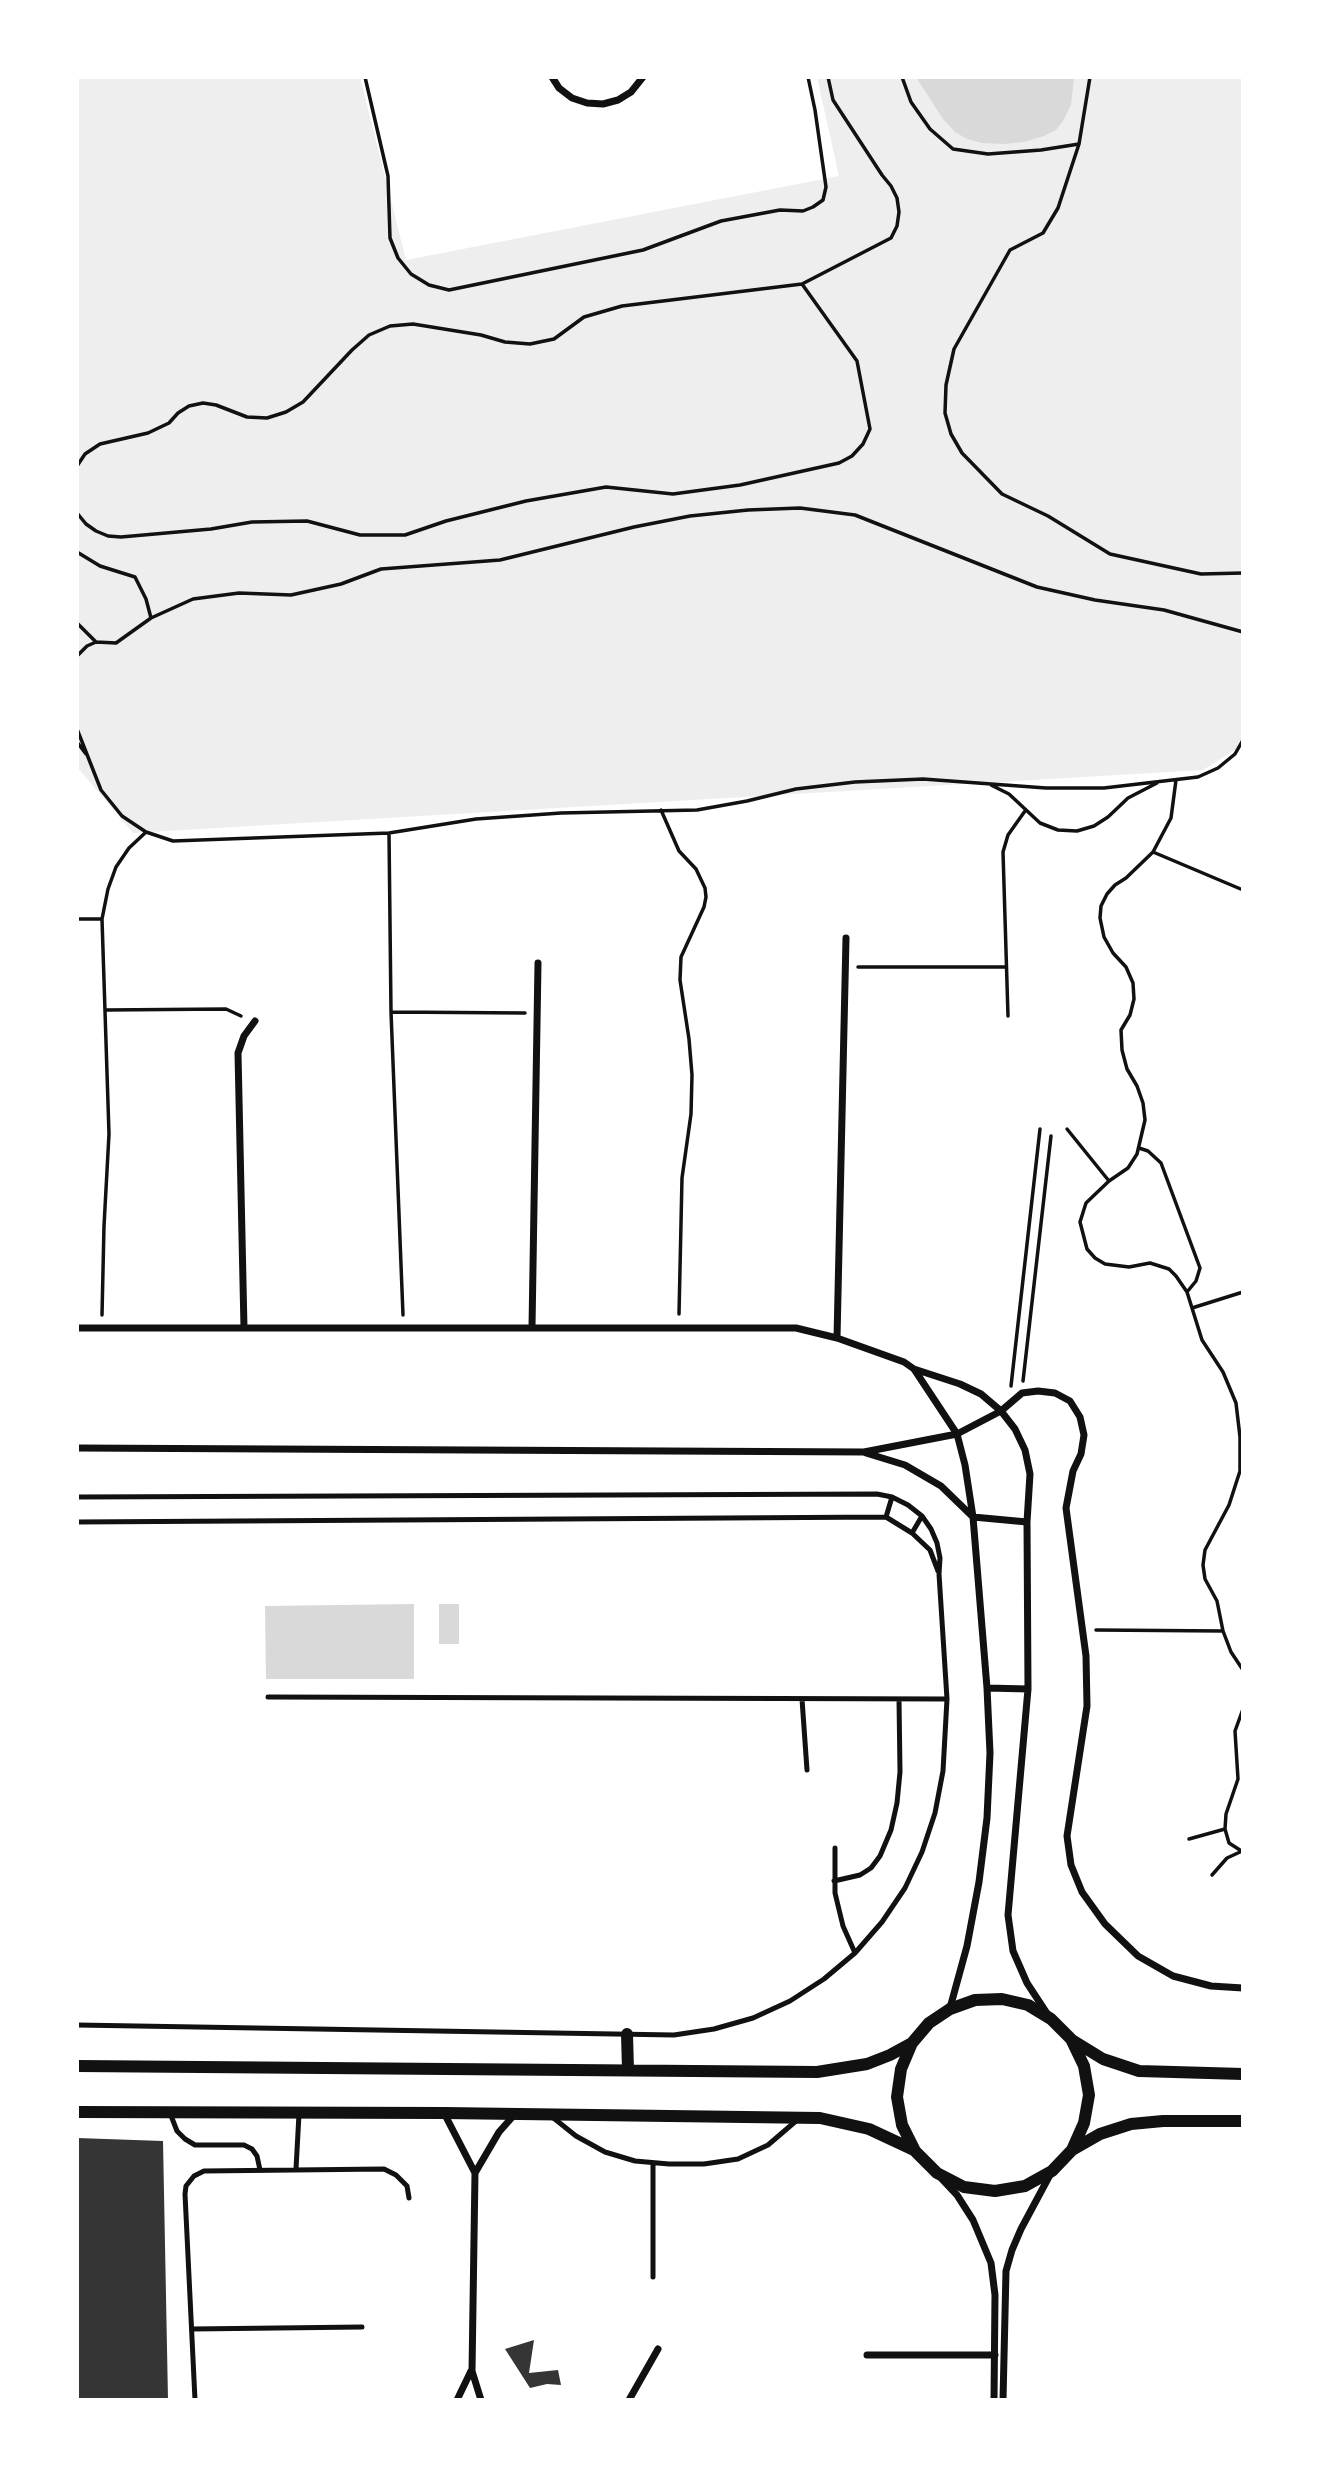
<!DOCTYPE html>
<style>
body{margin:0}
#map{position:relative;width:1320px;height:2477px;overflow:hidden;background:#fff;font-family:"DM Sans",sans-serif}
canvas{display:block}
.frame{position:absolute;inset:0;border:79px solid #fff;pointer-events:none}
</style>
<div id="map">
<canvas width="1320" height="2477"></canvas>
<div class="frame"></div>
</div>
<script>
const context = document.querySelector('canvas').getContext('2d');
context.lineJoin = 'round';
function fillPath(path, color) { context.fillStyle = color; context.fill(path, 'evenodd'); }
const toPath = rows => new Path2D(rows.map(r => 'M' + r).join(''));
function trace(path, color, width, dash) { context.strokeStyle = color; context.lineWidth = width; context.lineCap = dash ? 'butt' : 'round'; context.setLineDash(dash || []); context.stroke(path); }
fillPath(toPath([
 [77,77,360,77,406,260,839,176,817,77,1243,77,1243,745,1203,770,133,833,77,767]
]), '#eee');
fillPath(toPath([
 [916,77,1074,77,1071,105,1063,121,1056,130,1044,136,1024,142,1003,144,982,143,967,139,955,132,943,119],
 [414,1604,414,1679,266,1679,265,1606],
 [439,1604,459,1604,459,1644,439,1644]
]), '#d9d9d9');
fillPath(toPath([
 [77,2138,163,2141,168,2400,77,2400],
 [534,2340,529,2373,558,2370,561,2385,547,2384,530,2388,505,2349]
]), '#353535');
trace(toPath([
 [365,77,388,176,390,238,398,258,411,274,429,285,449,290,643,250,721,221,780,210,803,211,813,207,823,200,826,187,815,110,808,77],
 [902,77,911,102,930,129,953,149,988,154,1041,150,1079,144],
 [1090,77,1079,144,1058,208,1043,233,1010,250,954,349,946,385,945,413,951,434,962,453,1002,494,1048,516,1110,554,1201,574,1243,573],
 [77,466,85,454,100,444,148,433,169,423,178,413,189,406,203,403,216,405,247,417,267,418,286,412,303,402,352,350,369,335,390,326,413,324,481,335,505,342,530,344,554,339,584,317,622,306,802,284,891,238,897,226,899,212,897,198,891,186,882,175,833,100,828,77],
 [77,513,86,524,96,531,108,536,121,537,211,529,252,522,307,521,360,535,405,535,446,521,526,501,606,487,673,494,740,485,839,463,852,456,863,444,870,429,857,361,802,284],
 [77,552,100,566,135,577,146,599,151,618],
 [77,623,96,642],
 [77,656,87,646,96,642,116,643,151,618,193,599,239,593,291,595,341,584,381,569,500,560,634,527,690,516,748,510,800,508,855,515,1037,587,1095,600,1164,610,1243,632],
 [77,729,101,790,122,816,146,832,173,841,389,833,476,819,561,813,697,810,747,801,796,789,855,782,923,779,1046,788,1104,788,1198,777,1218,768,1235,754,1243,740],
 [77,742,86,754],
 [1176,780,1171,818,1153,852,1126,878,1115,885,1107,894,1101,906,1100,918,1104,937,1113,953,1126,967,1133,983,1134,999,1130,1015,1121,1030,1122,1050,1127,1069,1137,1086,1143,1103,1145,1120,1137,1154,1128,1168,1109,1181,1086,1203,1080,1222,1087,1249,1095,1258,1105,1264,1129,1267,1150,1263,1169,1269,1176,1276,1187,1292,1202,1340,1223,1372,1236,1403,1240,1437,1240,1471,1229,1505,1205,1550,1203,1565,1205,1579,1217,1601,1223,1631,1231,1652,1243,1670],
 [991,785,1009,794,1040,823,1058,830,1077,831,1094,826,1108,817,1128,798,1157,783],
 [661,810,679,851,696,869,705,888,706,897,704,907,681,957,680,980,689,1039,692,1075,691,1114,682,1178,679,1314],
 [389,833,391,1012,403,1315],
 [1153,852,1243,890],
 [77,919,102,919],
 [858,967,1006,967],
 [105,1010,226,1009,241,1016],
 [391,1012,525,1013],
 [1008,1016,1003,852,1008,835,1025,811],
 [1067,1129,1109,1181],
 [1139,1148,1148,1151,1161,1163,1200,1268,1196,1281,1187,1292],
 [1192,1308,1243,1292],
 [102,1315,104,1226,109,1134,102,919,108,889,116,867,129,848,145,833],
 [1023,1381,1051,1136],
 [1011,1386,1040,1129],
 [1096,1630,1223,1631],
 [1243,1709,1235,1731,1238,1779,1226,1814,1225,1829,1229,1843,1243,1852],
 [1189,1839,1225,1829],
 [1212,1875,1227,1858,1240,1852]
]), '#111', 3.5);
trace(toPath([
 [77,1497,877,1494,892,1497,908,1505,922,1516,931,1529,937,1543,940,1558,939,1574,947,1699,943,1771,935,1813,922,1852,905,1888,882,1922,855,1953,824,1979,790,2001,753,2018,714,2029,674,2035,77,2025],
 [886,1517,892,1497],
 [77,1522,886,1517,912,1533,930,1550,938,1571],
 [912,1533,922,1516],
 [268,1697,947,1699],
 [802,1699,807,1770],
 [835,1848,835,1893,843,1926,855,1953],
 [834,1881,860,1875,871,1868,880,1856,891,1830,897,1803,900,1772,899,1699],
 [170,2113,177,2131,185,2139,195,2145,244,2145,252,2149,257,2156,260,2170],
 [551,2116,576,2136,605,2152,635,2161,669,2164,704,2164,738,2159,768,2145,796,2121],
 [296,2169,299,2114],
 [653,2277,653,2163],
 [192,2329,362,2327],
 [195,2400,185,2194,186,2186,194,2176,204,2171,384,2169,396,2175,407,2186,409,2198]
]), '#111', 5);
trace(toPath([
 [552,77,559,88,572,98,587,103,603,104,618,100,631,92,643,77],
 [532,1327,538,963],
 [77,1328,796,1328,837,1338,904,1362,914,1369,957,1434,965,1465,973,1517,987,1688,990,1753,987,1818,979,1882,967,1946,950,2008],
 [244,1328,238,1053,244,1036,255,1021],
 [837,1338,846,938],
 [914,1369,960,1384,981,1394,1001,1411,1015,1429,1025,1450,1030,1474,1027,1522,1028,1689,1008,1915,1013,1951,1027,1983,1048,2015],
 [77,1448,864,1452,957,1434,1001,1411,1022,1393,1038,1391,1055,1393,1070,1401,1080,1417,1084,1435,1081,1454,1073,1471,1066,1508,1086,1656,1087,1706,1067,1836,1071,1865,1082,1892,1105,1924,1138,1956,1173,1976,1211,1986,1243,1988],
 [866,1453,905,1465,941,1486,973,1517,1027,1522],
 [987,1688,1028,1689],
 [444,2113,475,2173,472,2371,481,2400],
 [475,2173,499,2132,515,2114],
 [942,2179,957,2195,973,2220,991,2263,995,2295,994,2400],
 [867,2355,995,2355],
 [457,2400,471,2371],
 [629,2400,658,2349],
 [1003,2400,1006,2271,1012,2250,1021,2229,1051,2173]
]), '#111', 7);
trace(toPath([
 [627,2034,628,2070],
 [1072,2040,1103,2059,1139,2071,1243,2074],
 [77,2066,817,2072,867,2064,890,2055,912,2043,929,2023,950,2009,975,2000,1002,1999,1028,2005,1051,2019,1071,2039,1084,2066,1089,2095,1084,2123,1072,2150,1052,2171,1025,2186,995,2191,964,2187,937,2173,915,2151,902,2125,897,2097,901,2069,912,2043],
 [77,2112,444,2113,820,2118,869,2129,914,2150],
 [1072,2150,1100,2134,1131,2124,1163,2121,1243,2121]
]), '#111', 12);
</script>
